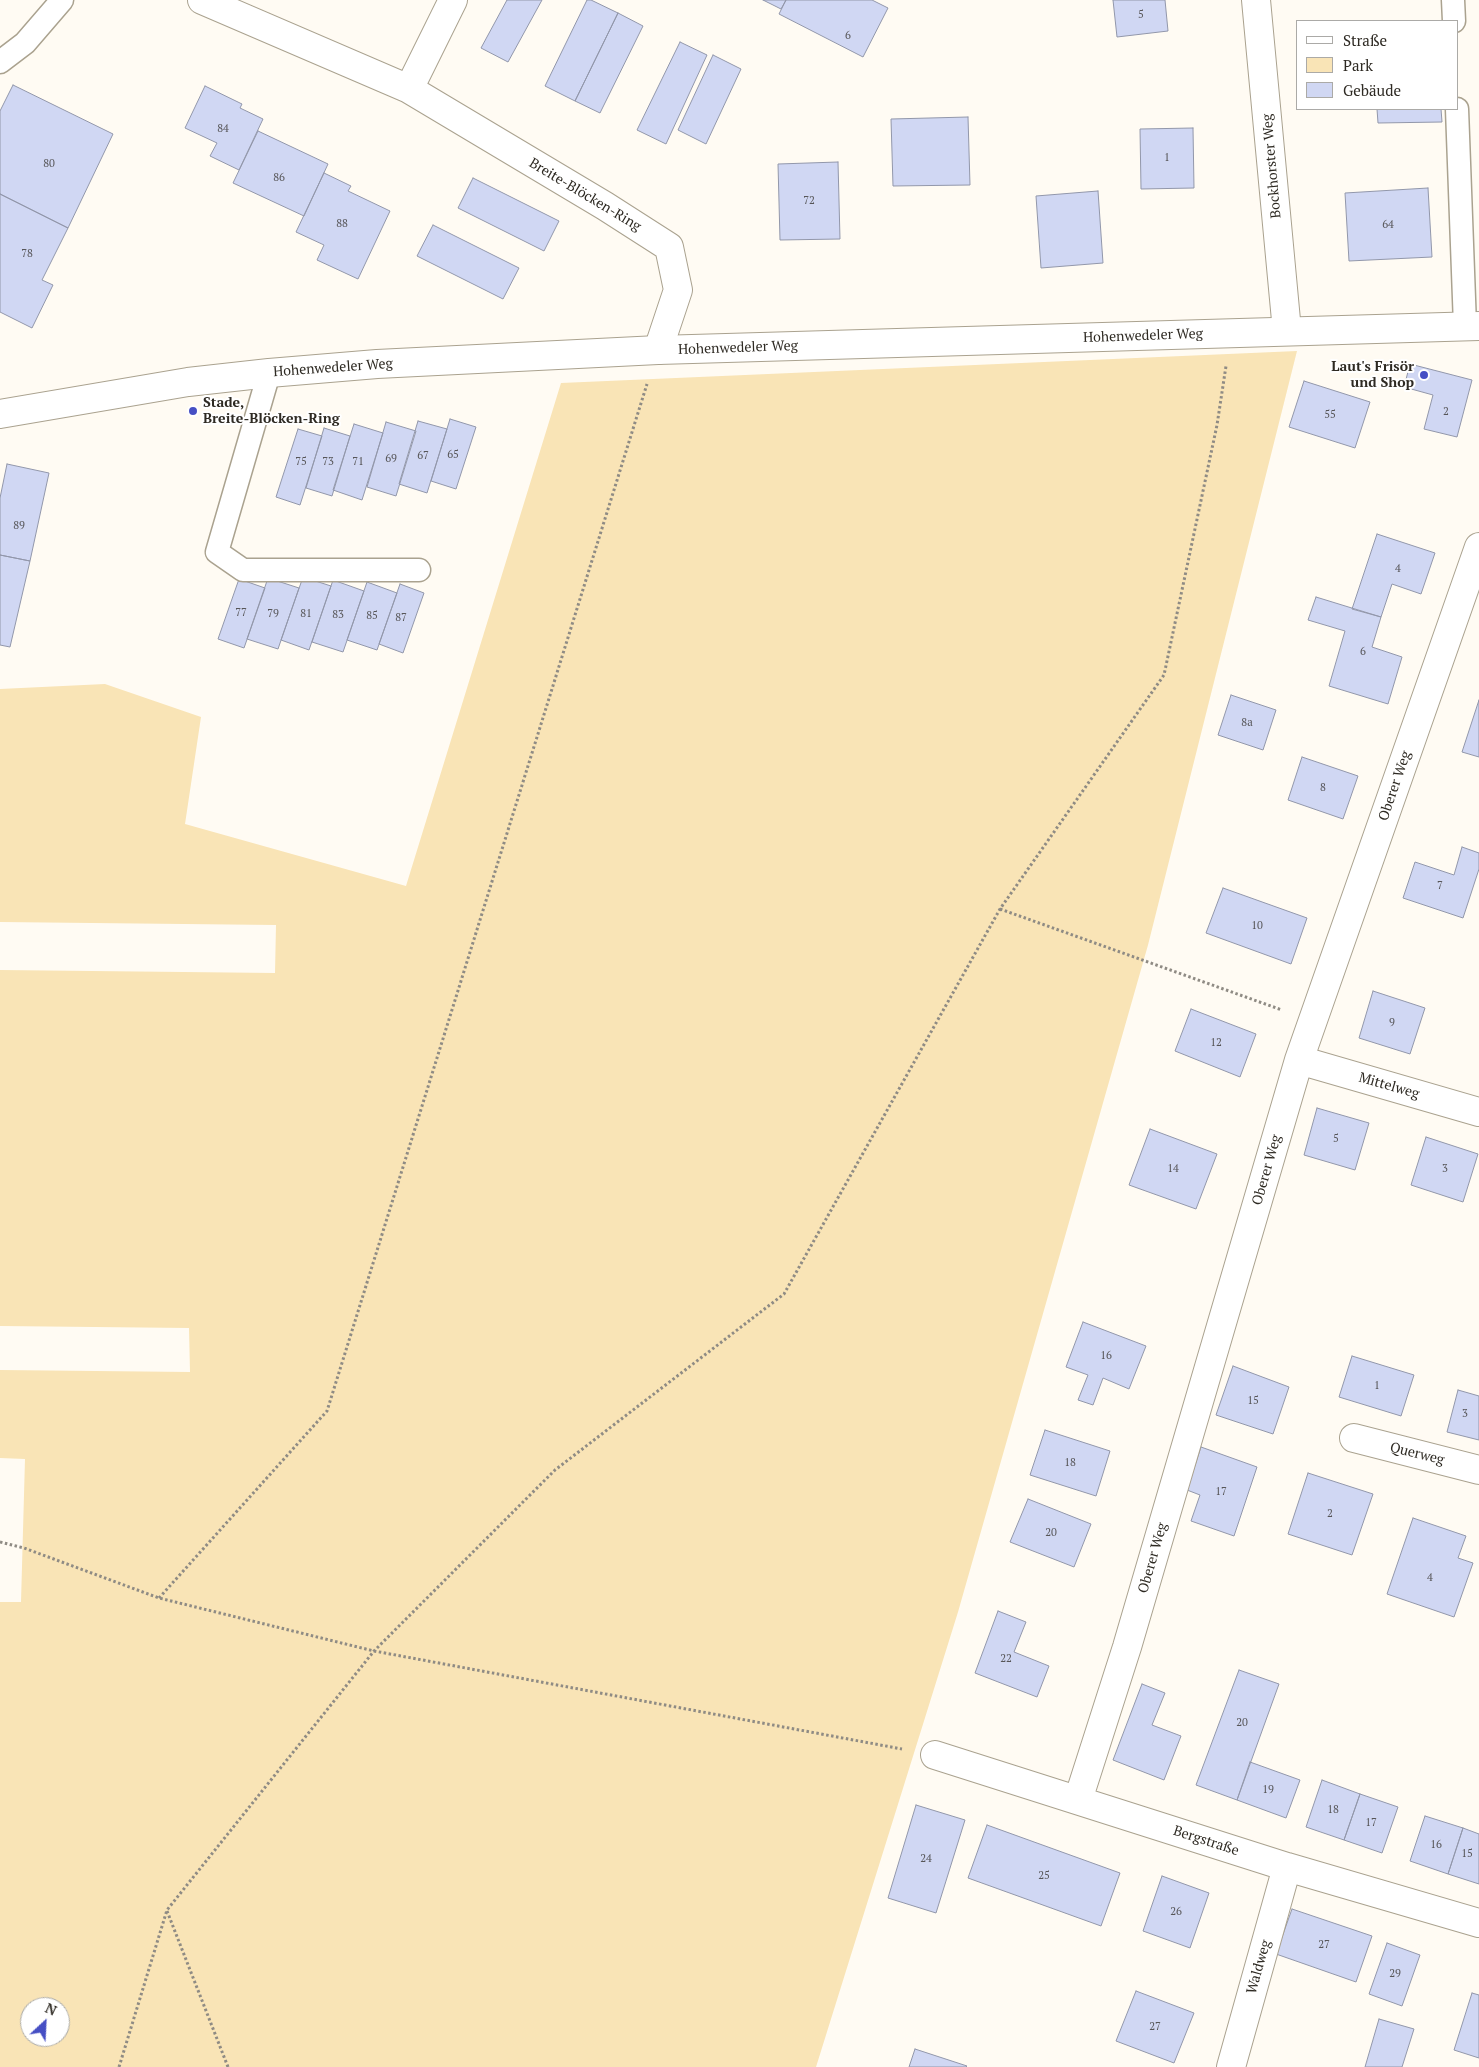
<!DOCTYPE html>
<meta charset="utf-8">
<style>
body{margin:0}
#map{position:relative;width:1479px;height:2067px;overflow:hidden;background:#fffbf3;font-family:"PT Serif",serif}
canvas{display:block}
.legend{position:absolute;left:1296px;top:20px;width:162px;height:90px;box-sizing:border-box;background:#fff;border:1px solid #abaaa7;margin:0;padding:6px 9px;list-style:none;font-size:15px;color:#2e2a23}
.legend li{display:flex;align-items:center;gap:10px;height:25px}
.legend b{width:25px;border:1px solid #abaaa7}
.north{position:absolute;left:20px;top:1997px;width:50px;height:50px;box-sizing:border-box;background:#fff;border:1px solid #abaaa7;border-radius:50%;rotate:25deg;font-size:14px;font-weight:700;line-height:20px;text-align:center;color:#2e2a23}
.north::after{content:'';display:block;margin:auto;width:18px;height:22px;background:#464fc4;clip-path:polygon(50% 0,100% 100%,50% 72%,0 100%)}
</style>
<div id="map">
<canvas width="1479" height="2067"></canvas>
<ul class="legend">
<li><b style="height:6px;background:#fff"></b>Straße</li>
<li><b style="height:14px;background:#f9e4b6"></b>Park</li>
<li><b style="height:14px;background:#d0d7f3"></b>Gebäude</li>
</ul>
<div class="north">N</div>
</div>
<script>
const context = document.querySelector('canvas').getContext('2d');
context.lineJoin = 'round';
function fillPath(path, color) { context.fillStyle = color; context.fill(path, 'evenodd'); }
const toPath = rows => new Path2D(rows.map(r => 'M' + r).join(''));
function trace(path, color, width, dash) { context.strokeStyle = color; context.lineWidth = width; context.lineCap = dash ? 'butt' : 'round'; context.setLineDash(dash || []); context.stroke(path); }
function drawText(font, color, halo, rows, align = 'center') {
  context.font = font + ' "PT Serif",serif'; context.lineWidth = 4; context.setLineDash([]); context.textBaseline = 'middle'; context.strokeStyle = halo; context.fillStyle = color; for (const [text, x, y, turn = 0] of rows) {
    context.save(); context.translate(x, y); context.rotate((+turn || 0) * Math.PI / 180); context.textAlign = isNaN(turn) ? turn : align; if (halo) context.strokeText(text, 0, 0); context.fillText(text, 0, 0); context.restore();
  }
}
fillPath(toPath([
 [1297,351,1148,945,958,1612,816,2067,0,2067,0,1602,21,1602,25,1459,0,1458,0,1370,190,1372,189,1328,0,1326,0,970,275,973,276,925,0,922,0,689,105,684,201,717,185,824,406,886,561,383],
 [30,2007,60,2007,60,2037,30,2037]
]), '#f9e4b6');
const building = toPath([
 [507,0,542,0,508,62,481,48,507,0],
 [587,0,591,0,618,13,575,101,545,86,587,0],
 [763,0,786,0,781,9,763,0],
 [786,0,872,0,888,8,863,57,779,14,786,0],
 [1113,0,1165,0,1168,31,1117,37,1113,0],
 [618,13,643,26,600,113,575,101,618,13],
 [680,42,707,55,666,144,637,130,680,42],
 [713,55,741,69,706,144,678,130,713,55],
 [13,85,113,134,68,228,0,194,0,111,13,85],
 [205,86,242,104,240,108,263,119,239,170,210,156,217,143,185,128,205,86],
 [1377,109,1441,109,1442,122,1378,123,1377,109],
 [968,117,970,185,893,186,891,119,968,117],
 [1193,128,1194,188,1141,189,1140,129,1193,128],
 [258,131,328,164,304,216,233,183,258,131],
 [838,162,840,239,780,240,778,164,838,162],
 [324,173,351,186,348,191,390,211,358,279,317,260,324,245,296,232,324,173],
 [473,178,559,221,544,251,458,208,473,178],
 [1428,188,1432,257,1349,261,1345,193,1428,188],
 [1098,191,1103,263,1041,268,1036,196,1098,191],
 [0,194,68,228,42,280,53,285,32,328,0,312,0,194],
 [433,225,519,268,503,299,417,256,433,225],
 [1410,364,1472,380,1457,437,1424,429,1433,395,1404,387,1410,364],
 [1304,381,1370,402,1355,448,1289,427,1304,381],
 [450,419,476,427,456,489,431,481,450,419],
 [418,421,447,429,427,493,399,484,418,421],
 [386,422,416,431,396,496,367,487,386,422],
 [354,424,383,433,362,500,333,490,354,424],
 [324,428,350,436,332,496,306,488,324,428],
 [298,429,322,436,300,505,276,497,298,429],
 [7,464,49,473,30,561,0,555,0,498,7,464],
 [1377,534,1435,553,1421,594,1392,584,1381,617,1352,609,1377,534],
 [0,555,30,561,10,647,0,645,0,555],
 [303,577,331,586,309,650,281,640,303,577],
 [268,578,299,588,278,649,247,639,268,578],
 [239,579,265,588,244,648,218,639,239,579],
 [333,580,364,591,343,652,312,642,333,580],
 [367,582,397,593,377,650,347,640,367,582],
 [400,584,424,593,403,653,379,644,400,584],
 [1316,597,1381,617,1372,647,1402,657,1388,704,1329,686,1345,631,1308,620,1316,597],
 [1231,695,1276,710,1263,750,1218,735,1231,695],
 [1479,700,1479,757,1462,752,1479,700],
 [1302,757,1358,776,1343,819,1288,800,1302,757],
 [1462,847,1479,853,1479,869,1463,918,1403,898,1415,862,1454,875,1462,847],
 [1223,888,1307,918,1291,964,1206,933,1223,888],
 [1373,991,1425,1008,1410,1054,1359,1038,1373,991],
 [1191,1009,1256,1034,1240,1077,1175,1051,1191,1009],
 [1317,1108,1369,1123,1355,1170,1304,1155,1317,1108],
 [1150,1129,1217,1154,1196,1209,1129,1185,1150,1129],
 [1426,1137,1478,1154,1463,1202,1411,1185,1426,1137],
 [1083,1322,1146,1346,1129,1389,1103,1378,1093,1405,1078,1400,1088,1375,1066,1367,1083,1322],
 [1352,1356,1414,1375,1401,1416,1339,1397,1352,1356],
 [1233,1366,1289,1387,1273,1434,1216,1415,1233,1366],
 [1458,1390,1479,1396,1479,1440,1447,1432,1458,1390],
 [1045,1430,1110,1451,1096,1496,1030,1475,1045,1430],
 [1201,1447,1257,1467,1234,1536,1191,1521,1200,1495,1187,1490,1201,1447],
 [1308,1473,1373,1494,1352,1555,1288,1534,1308,1473],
 [1028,1499,1091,1524,1074,1567,1010,1542,1028,1499],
 [1413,1518,1466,1536,1458,1558,1473,1563,1454,1617,1387,1594,1413,1518],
 [998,1611,1026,1622,1014,1652,1049,1666,1037,1697,975,1673,998,1611],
 [1239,1670,1279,1684,1237,1800,1196,1785,1239,1670],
 [1142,1684,1165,1693,1152,1725,1181,1736,1164,1780,1113,1760,1142,1684],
 [1250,1762,1300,1780,1286,1818,1237,1800,1250,1762],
 [1322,1780,1360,1794,1344,1840,1306,1827,1322,1780],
 [1360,1794,1398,1807,1382,1853,1344,1840,1360,1794],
 [916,1805,965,1820,936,1913,888,1898,916,1805],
 [1425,1816,1463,1828,1448,1874,1410,1861,1425,1816],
 [987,1825,1120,1873,1101,1926,968,1878,987,1825],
 [1463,1828,1479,1834,1479,1884,1448,1874,1463,1828],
 [1162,1876,1209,1893,1190,1948,1143,1931,1162,1876],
 [1292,1909,1372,1936,1356,1982,1276,1954,1292,1909],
 [1387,1943,1420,1955,1402,2006,1369,1994,1387,1943],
 [1136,1991,1194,2013,1174,2063,1116,2041,1136,1991],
 [1472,1993,1479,1995,1479,2058,1454,2050,1472,1993],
 [1379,2019,1414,2029,1402,2067,1365,2067,1379,2019],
 [915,2049,967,2066,966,2067,909,2067,915,2049]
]);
fillPath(building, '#d0d7f3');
trace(building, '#9297aa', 1);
const service = toPath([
 [1453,0,1454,21],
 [0,62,25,43,62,0],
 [1457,109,1465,326],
 [269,373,217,552,243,570,419,570]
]);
const minor = toPath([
 [202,0,409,89,605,206,669,247,678,290,658,350],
 [1256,0,1287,331],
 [409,89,453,0],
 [1299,1060,1479,1112],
 [1354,1438,1479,1470],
 [935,1755,1287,1867,1479,1923],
 [1078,1800,1127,1647,1299,1060,1479,547],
 [1231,2067,1287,1867]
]);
const tertiary = toPath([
 [0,414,188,382,269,373,377,364,658,350,1479,326]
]);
trace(service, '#aaa28f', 25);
trace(minor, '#aaa28f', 30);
trace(tertiary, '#aaa28f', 30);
trace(toPath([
 [1000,909,1282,1010],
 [0,1542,24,1548,159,1598,374,1651,902,1749],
 [159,1598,327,1411,647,384],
 [167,1911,228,2067],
 [119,2067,167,1910,374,1651,555,1470,784,1294,1000,909,1164,675,1217,425,1226,366]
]), '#8f8b84', 3, [2.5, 2.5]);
trace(service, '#fff', 22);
trace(minor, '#fff', 28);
trace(tertiary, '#fff', 28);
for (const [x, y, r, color] of [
 [1424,375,5,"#464fc4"],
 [193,411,5,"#464fc4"]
]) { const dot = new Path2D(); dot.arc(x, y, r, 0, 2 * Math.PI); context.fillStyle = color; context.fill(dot); trace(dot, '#fff', 2); }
drawText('11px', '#565557', null, [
 ["5",1141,15],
 ["6",848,36],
 ["84",223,129],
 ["1",1167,158],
 ["80",49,164],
 ["86",279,178],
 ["72",809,201],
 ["88",342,224],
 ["64",1388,225],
 ["78",27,254],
 ["2",1446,412],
 ["55",1330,415],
 ["65",453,455],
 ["67",423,456],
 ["69",391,459],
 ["75",301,462],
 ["73",328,462],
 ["71",358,462],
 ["89",19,526],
 ["4",1398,569],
 ["77",241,613],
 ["79",273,614],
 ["81",306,614],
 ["83",338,615],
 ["85",372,616],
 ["87",401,618],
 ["6",1363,652],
 ["8a",1247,723],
 ["8",1323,788],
 ["7",1440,886],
 ["10",1257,926],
 ["9",1392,1023],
 ["12",1216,1043],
 ["5",1336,1139],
 ["14",1173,1169],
 ["3",1445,1169],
 ["16",1106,1356],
 ["1",1377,1386],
 ["15",1253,1401],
 ["3",1465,1414],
 ["18",1070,1463],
 ["17",1221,1492],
 ["2",1330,1514],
 ["20",1051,1533],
 ["4",1430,1578],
 ["22",1006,1659],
 ["20",1242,1723],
 ["19",1268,1790],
 ["18",1333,1810],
 ["17",1371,1823],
 ["16",1436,1845],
 ["15",1467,1854],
 ["24",926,1859],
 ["25",1044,1876],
 ["26",1176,1912],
 ["27",1324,1945],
 ["29",1395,1974],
 ["27",1155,2027]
]);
drawText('14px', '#2e2a23', '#fff', [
 ["Bockhorster Weg",1272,166,-95],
 ["Breite-Blöcken-Ring",585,195,31],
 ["Hohenwedeler Weg",1143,336,-2],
 ["Hohenwedeler Weg",738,348,-2],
 ["Hohenwedeler Weg",333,368,-4],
 ["Oberer Weg",1395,786,-71],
 ["Mittelweg",1389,1086,16],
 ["Oberer Weg",1267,1170,-74],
 ["Querweg",1417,1454,14],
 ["Oberer Weg",1153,1558,-74],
 ["Bergstraße",1206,1841,18],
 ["Waldweg",1259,1967,-74]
]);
drawText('bold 14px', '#2e2a23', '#fff', [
 ["Laut's Frisör",1414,367],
 ["und Shop",1414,383],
 ["Stade,",203,403,"left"],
 ["Breite-Blöcken-Ring",203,419,"left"]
], 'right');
</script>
